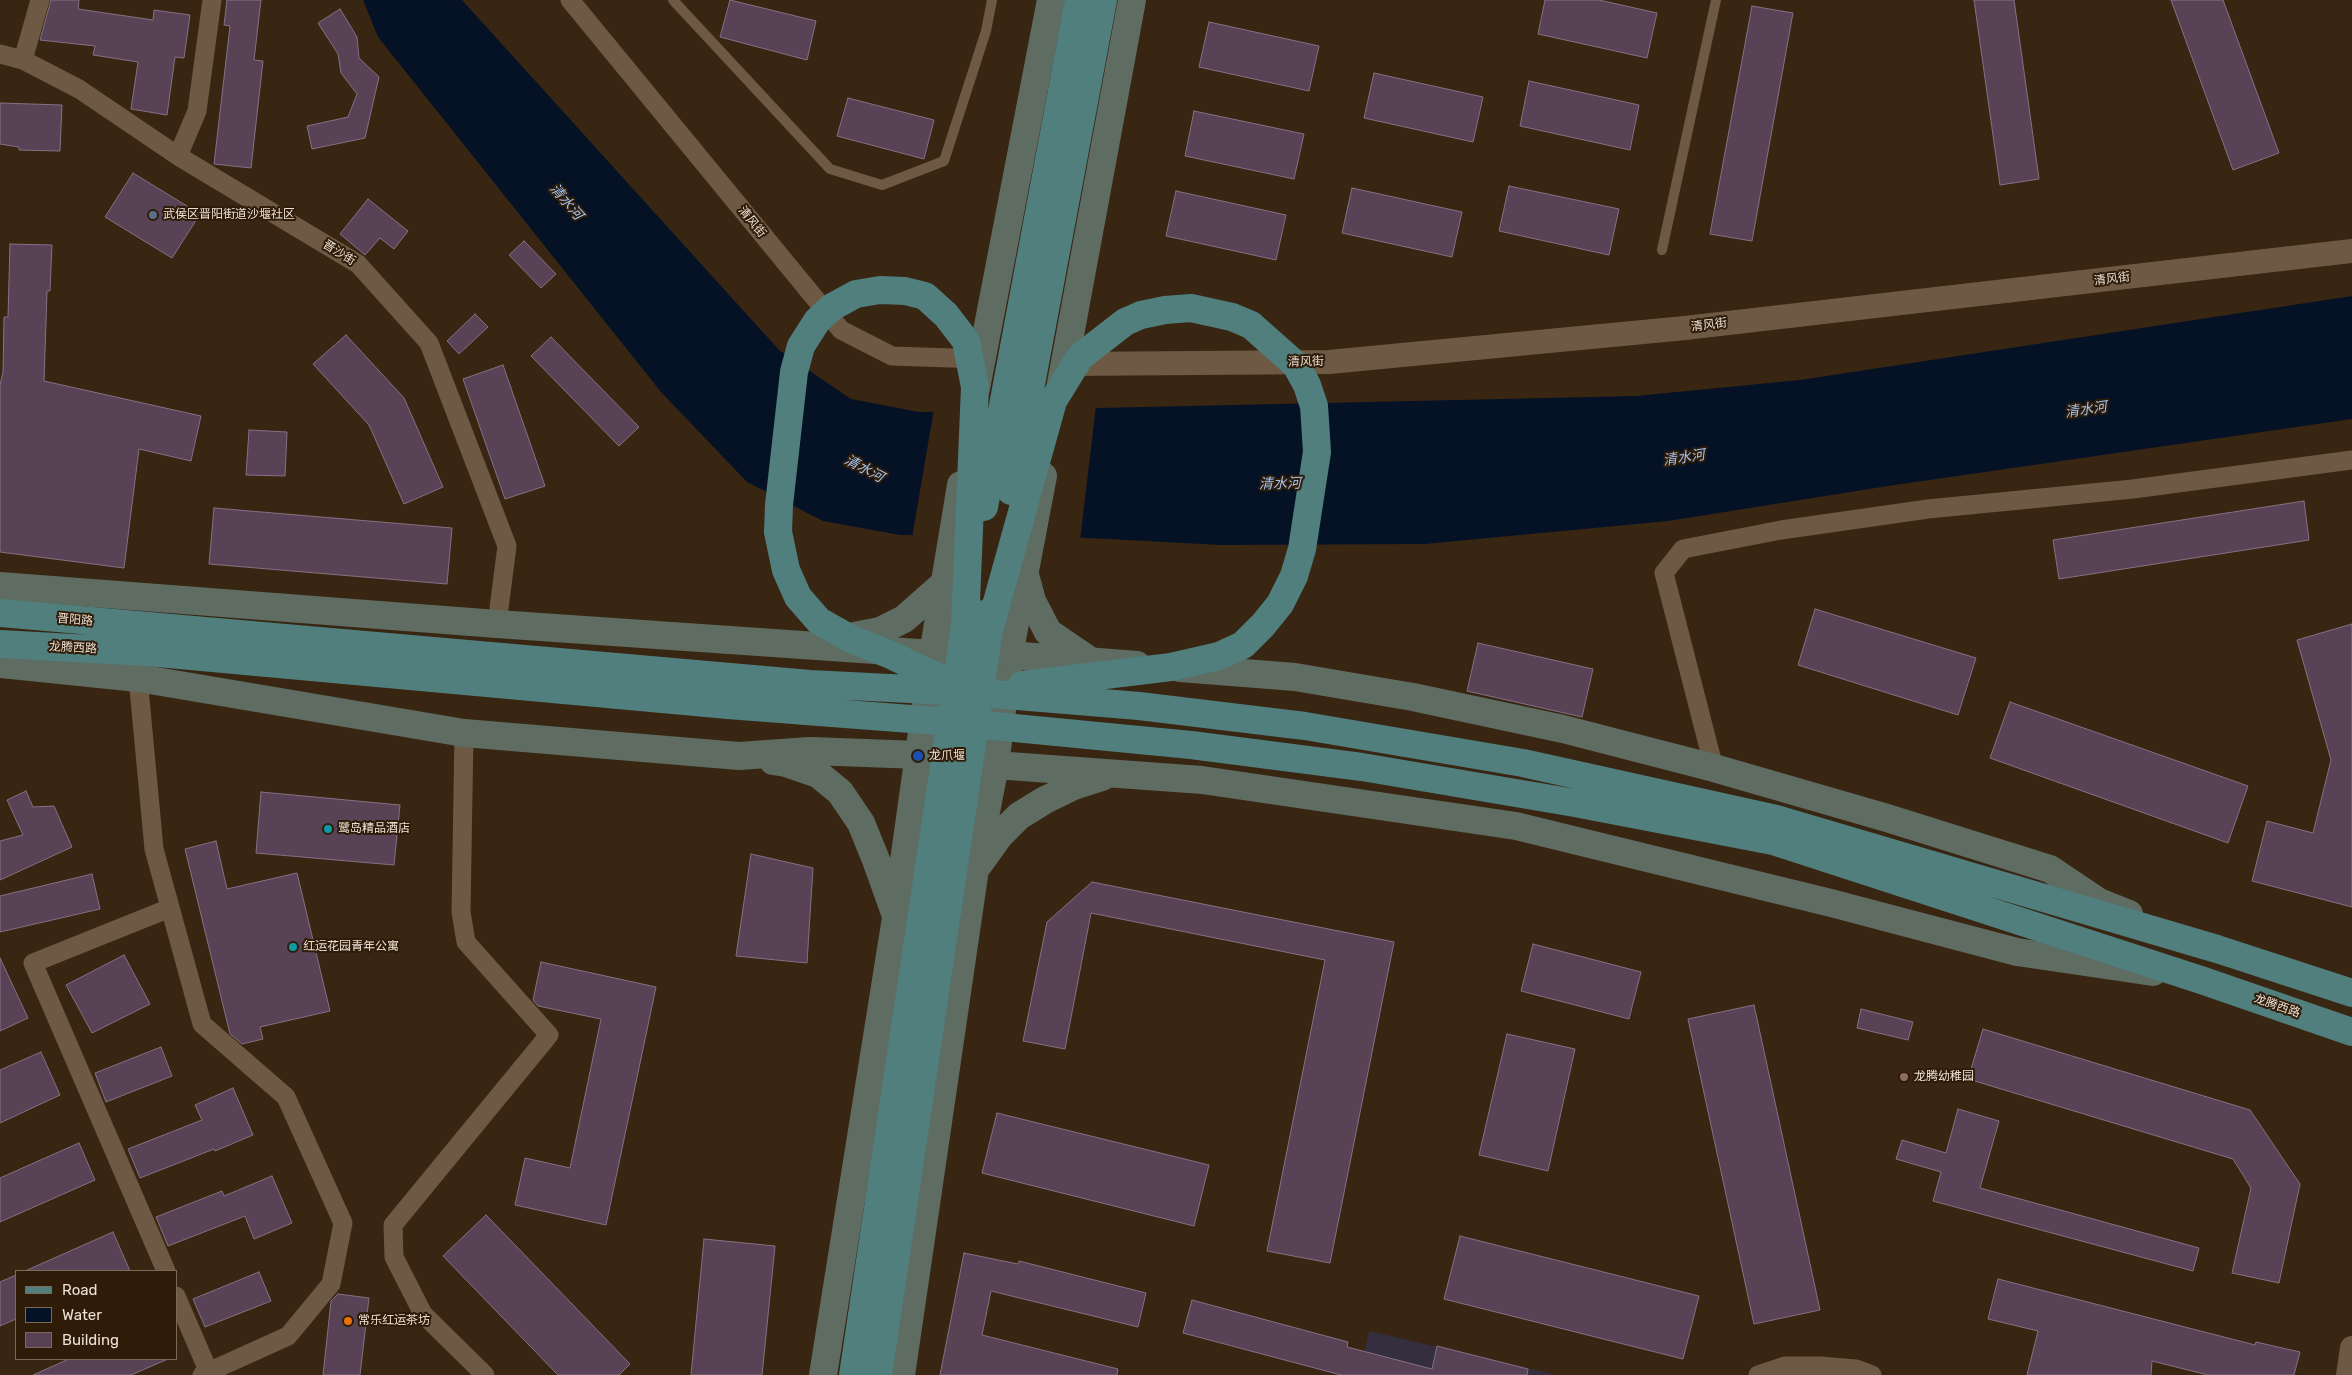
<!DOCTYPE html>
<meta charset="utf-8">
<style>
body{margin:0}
#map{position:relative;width:2352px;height:1375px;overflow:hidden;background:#382613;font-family:Rubik,sans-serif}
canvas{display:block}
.legend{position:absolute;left:15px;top:1270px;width:162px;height:90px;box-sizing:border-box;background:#2e1c09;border:1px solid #7a6a5a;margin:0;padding:6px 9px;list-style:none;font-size:15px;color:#ece0d4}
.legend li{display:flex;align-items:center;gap:10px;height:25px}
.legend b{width:25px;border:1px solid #7a6a5a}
</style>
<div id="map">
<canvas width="2352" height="1375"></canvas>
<ul class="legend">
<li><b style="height:6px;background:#507f7e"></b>Road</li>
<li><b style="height:14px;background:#051226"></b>Water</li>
<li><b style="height:14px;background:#584255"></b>Building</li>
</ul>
</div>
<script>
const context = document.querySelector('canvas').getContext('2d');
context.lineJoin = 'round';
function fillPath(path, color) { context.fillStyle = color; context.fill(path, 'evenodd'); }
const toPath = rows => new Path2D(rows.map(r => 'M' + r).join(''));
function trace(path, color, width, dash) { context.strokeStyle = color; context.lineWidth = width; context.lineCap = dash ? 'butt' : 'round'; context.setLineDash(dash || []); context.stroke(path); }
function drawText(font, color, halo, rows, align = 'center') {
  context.font = font + ' Rubik,"Noto Sans SC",sans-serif'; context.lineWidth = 4; context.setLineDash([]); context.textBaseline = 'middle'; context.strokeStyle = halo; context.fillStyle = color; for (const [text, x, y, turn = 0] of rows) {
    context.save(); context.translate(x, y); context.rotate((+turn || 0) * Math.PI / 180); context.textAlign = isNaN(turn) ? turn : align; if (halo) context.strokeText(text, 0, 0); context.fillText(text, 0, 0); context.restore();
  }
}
fillPath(toPath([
 [1369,1331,1557,1375,1359,1375]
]), '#342e3f');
fillPath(toPath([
 [363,0,462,0,779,350,851,399,919,412,1636,396,1800,380,2352,296,2352,419,1888,486,1668,521,1425,544,1221,545,1070,537,900,535,823,521,747,482,661,392,378,37]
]), '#051226');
fillPath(toPath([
 [1096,406,1080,540,912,538,934,409]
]), '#382613');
const building = toPath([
 [51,0,79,0,78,9,153,20,154,10,190,15,184,58,175,57,167,115,131,109,138,62,93,55,95,46,40,40,51,0],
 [227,0,261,0,254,60,263,61,251,168,214,164,230,26,224,25,227,0],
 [730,0,816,21,807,60,720,37,730,0],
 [1545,0,1599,0,1657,13,1647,58,1538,34,1545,0],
 [1974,0,2014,0,2039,179,2000,185,1974,0],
 [2171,0,2223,0,2279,153,2233,170,2171,0],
 [1752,6,1793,13,1752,241,1710,234,1752,6],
 [340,9,357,37,359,58,379,77,365,138,312,149,307,126,348,117,357,94,341,73,338,54,318,23,340,9],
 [1209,22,1319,46,1309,91,1199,67,1209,22],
 [1374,73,1483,97,1473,142,1364,118,1374,73],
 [1529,81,1639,105,1630,150,1520,126,1529,81],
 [848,98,934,120,924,159,837,136,848,98],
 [0,103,62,105,60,151,19,150,19,147,0,144,0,103],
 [1194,111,1304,134,1294,179,1185,156,1194,111],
 [133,173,200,214,172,258,105,217,133,173],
 [1509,186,1619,209,1609,255,1499,231,1509,186],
 [1352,188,1462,212,1452,257,1342,233,1352,188],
 [1176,191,1286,215,1276,260,1166,236,1176,191],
 [368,199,408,231,394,249,380,238,365,255,340,234,368,199],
 [524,241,556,274,541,288,509,255,524,241],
 [10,244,52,245,50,291,47,291,44,381,201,416,191,461,139,449,124,568,0,552,0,385,3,372,4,317,8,317,10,244],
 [475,314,488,327,459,354,447,341,475,314],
 [346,335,404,398,443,487,404,504,369,425,313,364,346,335],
 [551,337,639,427,619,446,531,356,551,337],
 [503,365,545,486,505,499,463,379,503,365],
 [249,430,287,432,285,476,246,475,249,430],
 [2304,501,2309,540,2059,579,2053,540,2304,501],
 [214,508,452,528,447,584,209,564,214,508],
 [1815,609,1976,658,1958,715,1798,665,1815,609],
 [2352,624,2352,907,2252,881,2267,821,2313,833,2331,760,2297,640,2352,624],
 [1478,643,1593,669,1582,717,1467,691,1478,643],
 [2010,702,2248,786,2228,843,1990,758,2010,702],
 [26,791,33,807,54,806,72,847,0,880,0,841,23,835,7,800,26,791],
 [261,792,400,805,394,865,256,853,261,792],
 [216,841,227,889,297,873,330,1011,260,1027,263,1039,242,1044,230,1034,185,849,216,841],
 [751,854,813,868,807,963,736,956,751,854],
 [92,874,100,909,0,932,0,896,92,874],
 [1092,882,1394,942,1330,1263,1267,1251,1325,960,1091,913,1065,1049,1023,1041,1047,922,1092,882],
 [1533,944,1641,972,1629,1019,1521,991,1533,944],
 [124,955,150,1004,92,1033,66,985,124,955],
 [0,958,28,1018,0,1031,0,958],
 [541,962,656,987,606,1225,515,1205,525,1158,570,1168,601,1019,538,1006,533,1000,541,962],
 [1754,1005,1820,1310,1754,1324,1688,1019,1754,1005],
 [1861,1009,1913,1022,1908,1040,1857,1028,1861,1009],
 [1983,1029,2250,1110,2300,1184,2279,1283,2232,1273,2251,1188,2233,1159,1968,1079,1983,1029],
 [1507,1034,1575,1049,1548,1171,1479,1155,1507,1034],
 [161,1047,172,1076,106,1102,95,1073,161,1047],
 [41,1052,60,1095,0,1123,0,1070,41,1052],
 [233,1088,253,1135,215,1151,214,1149,140,1178,128,1149,202,1120,195,1105,233,1088],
 [1958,1109,1999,1121,1980,1188,2199,1248,2193,1271,1933,1201,1941,1172,1896,1159,1902,1140,1946,1153,1958,1109],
 [997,1113,1209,1165,1194,1226,982,1173,997,1113],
 [79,1143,95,1180,0,1222,0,1178,79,1143],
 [272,1176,292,1223,254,1239,245,1216,168,1246,156,1217,222,1191,224,1196,272,1176],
 [486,1215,630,1364,619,1375,558,1375,443,1256,486,1215],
 [113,1232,130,1271,25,1271,113,1232],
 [1460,1236,1699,1296,1683,1359,1444,1299,1460,1236],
 [704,1239,775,1246,762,1375,691,1375,704,1239],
 [964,1253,1018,1264,1019,1261,1146,1293,1138,1327,991,1291,982,1335,1118,1369,1117,1375,940,1375,964,1253],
 [259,1272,271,1301,205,1327,193,1299,259,1272],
 [16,1275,16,1319,0,1326,0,1282,16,1275],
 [1998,1279,2255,1345,2256,1342,2300,1352,2294,1375,2208,1375,2152,1361,2151,1375,2027,1375,2038,1331,1988,1319,1998,1279],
 [338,1294,369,1298,360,1375,323,1375,331,1301,338,1294],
 [1192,1300,1348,1342,1347,1347,1432,1369,1437,1346,1528,1369,1527,1375,1341,1375,1183,1333,1192,1300],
 [69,1359,168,1359,131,1375,33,1375,69,1359]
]);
fillPath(building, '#584255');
trace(building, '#877083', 1);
trace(toPath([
 [673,0,830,169,882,185,944,161,986,31,992,0],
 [1662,250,1716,0]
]), '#6e5945', 10);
trace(toPath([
 [570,0,841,330,892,356,981,359],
 [0,54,23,60,79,89,178,156,358,264,429,343,507,546,497,624],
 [23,60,40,0],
 [178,156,197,111,212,0],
 [138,678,154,849,202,1024,286,1097,343,1223,331,1284,288,1336,202,1375],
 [464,733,461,912,466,942,549,1035,393,1225,394,1257,423,1314,485,1375],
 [1714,768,1664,573,1683,549,1781,530,1928,509,2133,489,2352,460],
 [166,1271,33,963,170,908],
 [176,1296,210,1375],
 [1758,1375,1785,1366,1820,1366,1856,1369,1872,1375]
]), '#6e5945', 19);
trace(toPath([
 [1064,364,1329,362,1685,328,2352,251],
 [2348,1375,2352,1348]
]), '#6e5945', 24);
trace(toPath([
 [976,388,1051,0],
 [1060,389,1132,0],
 [1025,575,1032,601,1048,632,1089,660],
 [0,586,497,624,933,654,1009,655,1137,665],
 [844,638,880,631,904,619,945,583],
 [0,664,138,678,464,733,739,756,810,751,920,755,995,765,1202,780,1516,826,1831,903,2017,952,2153,972],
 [1180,668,1295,677,1413,697,1563,729,1714,768,1887,818,2050,869,2099,902,2129,914],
 [773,761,786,763,818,774,840,792,861,823,876,860,895,913],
 [979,864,999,836,1019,816,1045,800,1074,786,1102,777],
 [823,1375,896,918,933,654,961,485],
 [901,1375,975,869,995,765,1009,655,1043,476]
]), '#5f6c62', 28);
trace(toPath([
 [1011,491,1103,0],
 [984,507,1079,0],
 [0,613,810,684,969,692,1139,706,1305,726,1523,763,1776,819,2217,949,2352,993],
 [990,627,1053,401,1080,357,1125,322,1141,315,1165,310,1191,308,1232,317,1251,325,1296,365,1307,385,1314,406,1317,452,1302,549,1294,576,1280,604,1263,625,1243,645,1219,656,1171,667,1022,685],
 [0,644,147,652,728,705,963,723,1191,745,1362,767,1575,803,1773,841,2201,980,2352,1032],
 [958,687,891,655,851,639,819,621,798,597,786,570,778,532,779,505,794,372,801,346,817,321,832,307,856,294,880,290,905,291,925,296,946,315,966,341,975,387,965,625],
 [853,1375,968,606],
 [878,1375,992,610]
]), '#507f7e', 28);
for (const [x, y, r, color] of [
 [153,215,5,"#5c6f8a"],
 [918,756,6,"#1a4fb4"],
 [328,829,5,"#0f9aa8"],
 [293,947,5,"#0f9aa8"],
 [1904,1077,5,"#8d6e63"],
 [348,1321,5,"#e8710a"]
]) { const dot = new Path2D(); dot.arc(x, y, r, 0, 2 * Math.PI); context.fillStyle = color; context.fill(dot); trace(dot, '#2e1c09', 2); }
drawText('12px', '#ece0d4', '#2e1c09', [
 ["武侯区晋阳街道沙堰社区",163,215],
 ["龙爪堰",929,756],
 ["鹭岛精品酒店",338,829],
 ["红运花园青年公寓",303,947],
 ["龙腾幼稚园",1914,1077],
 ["常乐红运茶坊",358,1321]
], 'left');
drawText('12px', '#ece0d4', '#2e1c09', [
 ["清风街",752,222,51],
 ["晋沙街",339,253,32],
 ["清风街",2112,279,-7],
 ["清风街",1709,325,-7],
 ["清风街",1306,362,-1],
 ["晋阳路",75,620,5],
 ["龙腾西路",73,648,3],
 ["龙腾西路",2277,1006,19]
]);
drawText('italic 14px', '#a3c4f3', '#2e1c09', [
 ["清水河",566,202,49],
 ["清水河",2086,410,-8],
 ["清水河",1684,458,-8],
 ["清水河",864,469,28],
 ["清水河",1280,484,-1]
]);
</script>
